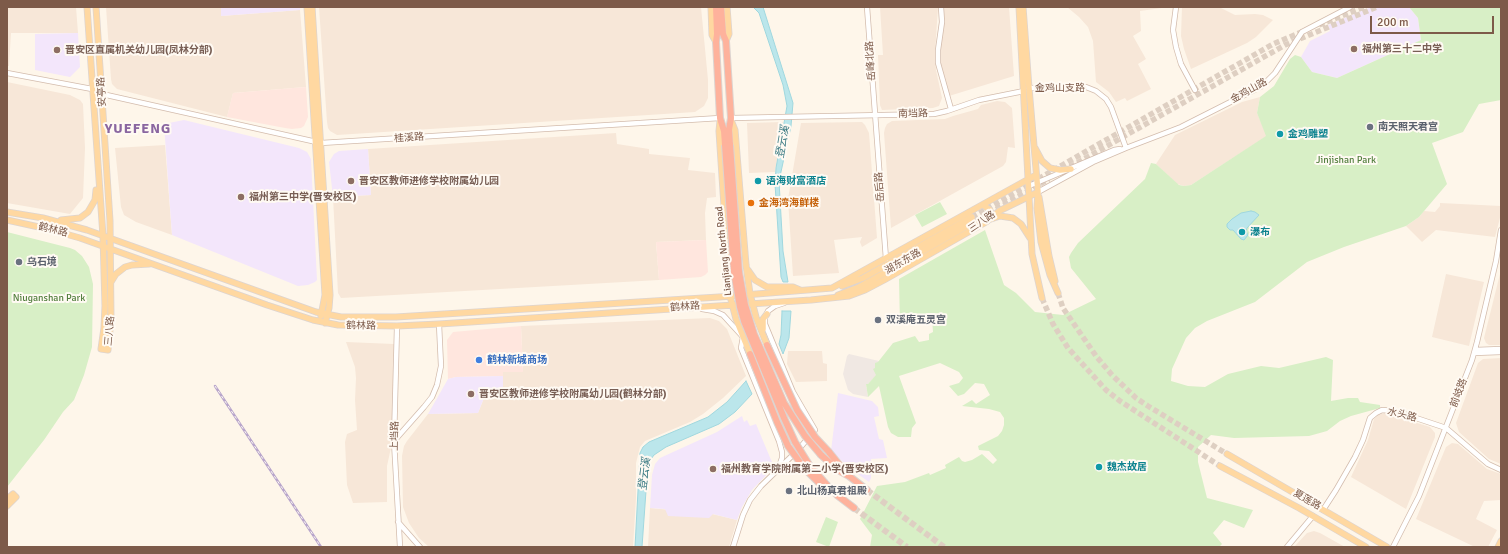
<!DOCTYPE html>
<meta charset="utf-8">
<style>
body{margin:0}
#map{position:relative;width:1508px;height:554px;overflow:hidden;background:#fef6ea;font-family:Signika,sans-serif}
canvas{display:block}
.frame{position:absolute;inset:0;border:8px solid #7d5a49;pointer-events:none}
.scale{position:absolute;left:1370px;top:16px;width:124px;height:18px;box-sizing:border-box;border:2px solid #7d5a49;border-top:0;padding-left:5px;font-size:12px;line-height:14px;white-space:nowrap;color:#7d5a49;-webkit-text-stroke:3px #fffaf3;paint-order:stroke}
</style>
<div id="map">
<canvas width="1508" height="554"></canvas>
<div class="frame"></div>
<div class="scale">200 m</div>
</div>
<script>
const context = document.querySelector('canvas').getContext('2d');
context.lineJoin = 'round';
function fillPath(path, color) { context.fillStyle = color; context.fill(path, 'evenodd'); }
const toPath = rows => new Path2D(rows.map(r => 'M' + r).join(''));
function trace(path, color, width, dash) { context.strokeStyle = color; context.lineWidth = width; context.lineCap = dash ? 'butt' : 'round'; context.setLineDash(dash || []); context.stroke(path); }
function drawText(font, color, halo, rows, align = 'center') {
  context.font = font + ' Signika,"Noto Sans SC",sans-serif'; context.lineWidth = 4; context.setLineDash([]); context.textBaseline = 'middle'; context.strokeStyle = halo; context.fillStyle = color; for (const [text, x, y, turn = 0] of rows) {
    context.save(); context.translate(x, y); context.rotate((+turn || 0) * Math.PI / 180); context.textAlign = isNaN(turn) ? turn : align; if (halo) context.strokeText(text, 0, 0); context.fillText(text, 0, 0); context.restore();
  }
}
fillPath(toPath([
 [7,7,76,7,78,33,11,33,9,66,7,66],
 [106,7,221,7,221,16,300,10,306,87,233,93,227,117,117,89,112,84,111,79],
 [319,7,701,7,708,80,708,98,704,106,695,112,337,135,330,131,328,128,327,122],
 [880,7,938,7,935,53,936,70,942,98,939,106,933,108,882,110,880,105,878,55,883,55],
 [943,7,1009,7,1014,76,949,96,940,61],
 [1067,7,1169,7,1140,11,1141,31,1133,36,1146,59,1138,64,1151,89,1127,101,1125,98,1116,102,1109,92,1096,82,1093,41,1088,27,1079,17],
 [1182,7,1219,7,1235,15,1255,14,1263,15,1273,20,1256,37,1247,43,1191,69,1184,49,1181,36],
 [7,82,70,95,80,100,83,104,85,148,83,198,70,214,7,203],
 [1260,97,1257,113,1267,136,1191,185,1184,186,1177,184,1156,164,1175,135,1242,102],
 [997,101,1005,102,1012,108,1015,148,1008,147,1006,162,1003,166,891,228,884,133,885,128,887,124,892,121,945,119,953,116,978,109,981,105],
 [783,122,775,172,749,173,747,123],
 [862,122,865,125,869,133,877,238,862,247,860,242,862,237,834,240,839,273,793,276,788,199,801,123],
 [616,133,617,144,649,149,649,154,690,158,688,170,715,173,716,197,707,198,705,213,706,240,656,242,659,280,341,298,338,293,333,197,371,195,368,149],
 [165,145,172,235,136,222,124,215,121,207,115,148],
 [1440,203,1501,206,1501,214,1495,237,1436,230,1422,242,1406,226,1419,217,1424,211,1435,212,1440,206],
 [1501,270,1501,345,1489,345,1486,343,1484,338],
 [1446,274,1484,282,1469,346,1432,337],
 [710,318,719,321,727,329,746,376,723,398,703,414,690,422,645,441,640,447,636,463,636,498,633,547,429,547,419,538,409,523,403,507,402,456,404,446,407,441,428,414,478,413,484,398,503,396,503,372,523,371,521,326],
 [346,342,394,344,392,443,387,466,387,502,353,503,347,485,345,442,347,434,357,430,355,400,356,378,355,367],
 [788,351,822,351,823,363,827,364,827,381,796,382,787,364],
 [1501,358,1501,464,1489,459,1459,432,1456,423,1478,363,1483,359],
 [1385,413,1430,427,1435,433,1435,437,1406,509,1351,477,1368,440,1374,419,1378,415],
 [1452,443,1458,444,1487,469,1501,474,1501,500,1484,501,1476,519,1497,530,1488,547,1475,547,1416,519,1446,447],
 [650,508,712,514,737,520,729,547,648,547],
 [1314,531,1320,533,1345,547,1294,547,1307,533]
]), '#f7e7d8');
fillPath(toPath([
 [306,87,308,117,304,126,301,128,292,129,285,128,227,117,233,93],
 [706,240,708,272,705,275,701,277,659,280,656,242],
 [521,326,523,372,503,372,503,376,456,377,448,379,447,340,453,332]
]), '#ffe6de');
fillPath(toPath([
 [849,354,879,361,877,375,868,384,866,384,868,397,853,394,848,390,843,374,847,356]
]), '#f0e8e3');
fillPath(toPath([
 [221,7,300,7,300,10,221,16],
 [1371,7,1409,7,1418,18,1421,40,1337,78,1312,72,1301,57,1310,41,1330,31,1328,25],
 [78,33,80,67,70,77,35,70,35,34],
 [184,120,299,148,307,152,311,159,317,280,315,282,308,285,298,286,172,235,164,124],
 [368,149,371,195,333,197,329,162,334,154,339,151],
 [503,376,503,396,484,398,478,413,428,414,448,379,456,377],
 [838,393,872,401,878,407,879,416,874,417,879,439,883,440,887,458,871,459,871,478,869,482,852,470,831,451],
 [742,416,744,422,747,420,750,426,756,424,774,467,752,490,742,507,737,520,713,514,709,518,668,516,665,509,650,508,652,475,655,464,660,458,717,432]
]), '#f3e6fb');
fillPath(toPath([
 [1409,7,1501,7,1501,100,1479,104,1463,132,1432,143,1447,184,1419,217,1406,226,1344,247,1307,262,1255,302,1207,321,1195,328,1186,338,1172,369,1171,381,1188,386,1205,387,1228,374,1261,366,1279,368,1326,357,1333,360,1331,401,1348,398,1358,398,1360,402,1380,405,1380,408,1351,416,1340,421,1327,431,1309,436,1234,438,1211,435,1198,447,1198,462,1207,498,1253,510,1244,528,1224,520,1213,533,1222,544,1219,547,870,547,872,535,860,519,877,486,905,482,929,473,930,475,946,468,945,465,959,457,962,461,965,462,972,460,982,454,993,464,997,460,989,451,979,450,978,446,998,436,1002,431,1004,425,1004,418,1000,412,989,409,962,406,972,400,976,404,990,395,984,384,975,383,964,394,958,396,949,386,959,383,963,378,959,372,940,363,899,376,916,423,912,428,911,437,898,437,891,433,888,427,879,386,868,397,866,384,868,384,876,375,873,369,875,368,875,363,878,362,893,343,915,336,919,342,929,340,929,334,933,332,932,319,930,316,900,324,899,279,985,230,1004,285,1016,293,1035,312,1063,315,1096,299,1071,268,1069,257,1071,253,1078,243,1145,179,1151,163,1156,164,1179,185,1184,186,1191,185,1266,136,1257,113,1260,97,1274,86,1290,59,1295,55,1301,57,1312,72,1337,78,1421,40,1418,18],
 [940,202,947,214,922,227,915,215],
 [7,232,70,248,75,250,82,256,89,267,93,284,92,347,84,375,74,400,63,412,44,440,7,487],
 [826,517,838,522,829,547,816,542]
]), '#d8efc6');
const water = toPath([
 [753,7,763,7,793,103,791,126,779,181,783,251,788,282,783,282,781,277,775,184,776,168,787,106,783,85,759,13,753,7],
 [1251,211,1255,212,1259,215,1247,228,1246,231,1248,235,1244,240,1241,239,1233,230,1230,230,1227,227,1227,224,1232,219,1241,213,1251,211],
 [782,311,791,311,789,338,783,354,779,344,781,335,782,311],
 [746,381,752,394,735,412,719,424,666,447,654,455,648,463,642,547,635,547,640,453,643,447,649,442,708,417,727,402,746,381]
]);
fillPath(water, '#bbe6eb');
trace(water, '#a0d7de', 1);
trace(toPath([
 [1319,25,1364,7],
 [1070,167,1285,45,1377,7],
 [972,217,1273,44,1304,31],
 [974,222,1049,179],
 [1058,293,1063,308,1076,327,1096,356,1112,375,1136,398,1148,406,1227,454],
 [1042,298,1053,324,1068,348,1106,390,1120,401,1220,466]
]), '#decfc2', 5.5, [5.5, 3]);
trace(toPath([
 [867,490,944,547],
 [854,508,907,547]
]), '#decfc2', 6, [6, 3]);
const minor = toPath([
 [867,7,886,259],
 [941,7,942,22,938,50,938,63,951,109],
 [1176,7,1173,30,1176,47,1181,64,1195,90],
 [7,73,92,89],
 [1029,88,1086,87,1096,91,1106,99,1111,107,1126,148],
 [102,94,321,143,720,118],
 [731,118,934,114,947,111,979,100,1024,91],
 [1029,186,1114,150,1120,149],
 [1038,192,1093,162,1126,148,1181,127,1262,86,1275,73,1302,32,1350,7],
 [702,309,714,311,723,315,743,337,741,348,779,441,782,452,782,458,778,469],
 [397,326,394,441,400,547],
 [1475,350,1501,349],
 [1474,353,1501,352],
 [394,441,424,407,432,397,437,385,441,366,439,324],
 [1323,510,1336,490,1355,457,1363,440,1370,418,1376,413,1382,410,1395,411,1446,428,1488,464,1501,470],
 [398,522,420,547],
 [733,547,743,515,750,500,761,486,798,450,815,430,793,392,765,324,765,317,768,311,775,306,784,303],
 [1287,547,1313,516],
 [1393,547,1419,496,1472,360,1477,342,1496,261,1501,230]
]);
const major = toPath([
 [87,7,103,236,105,306,104,328,101,349,108,350,111,320,110,221,96,7],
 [307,7,325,295,321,316],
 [312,7,330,295,329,308,325,323],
 [711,7,712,35,716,42],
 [1019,7,1032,254,1042,298],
 [726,41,729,34,727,7],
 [731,120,735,130,746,265,750,294,756,317,767,345],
 [720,121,719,131,730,296,736,319,750,354],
 [1035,148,1042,161,1050,168,1060,170,1071,169],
 [1038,192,1037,208,1041,242,1050,275,1058,293],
 [1039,197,1049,256,1055,281],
 [983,205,990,210,991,217],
 [7,212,43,218,87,230,316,312,341,317,396,317,719,297,832,288,1036,175],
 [991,219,1000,216,1013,218,1021,224,1030,238],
 [7,220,48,229,80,238,267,305,313,320,338,325,397,326,439,324,811,300,849,296,865,290,884,280,986,222,999,211,1038,192,1029,88,1023,7],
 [61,220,80,218,88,212,95,200,96,190],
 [748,270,755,280,767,287,793,287,800,290],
 [111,282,116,274,125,267,132,265,149,264],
 [842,286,863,278,972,217],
 [838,295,859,287,872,280,974,222],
 [763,329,763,319,767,314],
 [1227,454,1387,547],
 [1220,466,1299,508,1366,547],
 [7,499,13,494,16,497,7,506],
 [1498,547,1501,541]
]);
const highway = toPath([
 [716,7,717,34,716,42,720,118,724,131,725,145],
 [721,7,723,34,726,41,731,118,729,130,730,145],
 [829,452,846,473],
 [821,455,838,470,849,476,867,490],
 [825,483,837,495,854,508]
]);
trace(minor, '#d3bcad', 6);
trace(major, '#ddd4d0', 7);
trace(highway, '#ddd4d0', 8);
trace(minor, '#fff', 4.5);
trace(major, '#ffd8a1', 5.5);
trace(highway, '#feb29c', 6);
const rail = toPath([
 [215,386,321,547]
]);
trace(rail, '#b8a5cb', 2.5);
trace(rail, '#fffaf3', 1, [3]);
const highwayBridge = toPath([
 [725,145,734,272,740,307,744,321,784,418,795,442,810,466,825,483],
 [730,145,739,272,745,305,754,334,784,403,805,436,821,455],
 [767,345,797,410,815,437,829,452],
 [750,354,777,422,788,446,804,468,822,486]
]);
trace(highwayBridge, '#ddd4d0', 8, []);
trace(highwayBridge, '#feb29c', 6);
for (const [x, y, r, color] of [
 [1354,49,4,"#8d6e63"],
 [57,50,4,"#8d6e63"],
 [1370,127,4,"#6b7280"],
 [1280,134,4,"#0f9aa8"],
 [351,181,4,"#8d6e63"],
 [758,181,4,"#0f9aa8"],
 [241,197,4,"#8d6e63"],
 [751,203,4,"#e8710a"],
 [1242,232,4,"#0f9aa8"],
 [19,262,4,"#6b7280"],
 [878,320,4,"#6b7280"],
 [479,360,4,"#3f7fe0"],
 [471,394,4,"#8d6e63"],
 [1099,467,4,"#0f9aa8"],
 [713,469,4,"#8d6e63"],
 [789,491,4,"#6b7280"]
]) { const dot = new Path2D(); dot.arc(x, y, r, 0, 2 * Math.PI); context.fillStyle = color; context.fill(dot); trace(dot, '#fffaf3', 1.5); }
drawText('bold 10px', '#785e54', '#fffaf3', [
 ["福州第三十二中学",1362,49],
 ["晋安区直属机关幼儿园(凤林分部)",65,50],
 ["晋安区教师进修学校附属幼儿园",359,181],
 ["福州第三中学(晋安校区)",249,197],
 ["晋安区教师进修学校附属幼儿园(鹤林分部)",479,394],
 ["福州教育学院附属第二小学(晋安校区)",721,469]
], 'left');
drawText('10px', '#7d5a49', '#fffaf3', [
 ["岳峰北路",871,61,-94],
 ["金鸡山支路",1060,88],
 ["金鸡山路",1249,91,-29],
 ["安亭路",102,92,-93],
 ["南垱路",913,114,-1],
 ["桂溪路",409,138,-4],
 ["岳后路",880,187,-94],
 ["三八路",982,222,-34],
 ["鹤林路",53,230,14],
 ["Lianjiang North Road",724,251,-96],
 ["湖东东路",903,262,-30],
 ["鹤林路",685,307,-4],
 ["鹤林路",361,326,1],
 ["三八路",110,331,-85],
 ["前岐路",1459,393,-69],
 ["水头路",1402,415,14],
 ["上垱路",395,436,-89],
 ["夏莲路",1307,500,30]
]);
drawText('bold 10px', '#5b616d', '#fffaf3', [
 ["南天照天君宫",1378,127],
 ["乌石境",27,262],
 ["双溪庵五灵宫",886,320],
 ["北山杨真君祖殿",797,491]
], 'left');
drawText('bold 10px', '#0d838f', '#fffaf3', [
 ["金鸡雕塑",1288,134],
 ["语海财富酒店",766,181],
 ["瀑布",1250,232],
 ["魏杰故居",1107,467]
], 'left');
drawText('10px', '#527e3d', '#fffaf3', [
 ["Jinjishan Park",1346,160],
 ["Niuganshan Park",49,298]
]);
drawText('bold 10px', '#c56008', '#fffaf3', [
 ["金海湾海鲜楼",759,203]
], 'left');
drawText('bold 10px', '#366cbe', '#fffaf3', [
 ["鹤林新城商场",487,360]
], 'left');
drawText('italic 11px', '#3a7a83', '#fffaf3', [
 ["登云溪",783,142,-80],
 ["登云溪",645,474,-83]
]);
context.letterSpacing = '1px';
drawText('bold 14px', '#8a66a0', '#fffaf3', [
 ["YUEFENG",138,129]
]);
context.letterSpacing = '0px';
</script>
